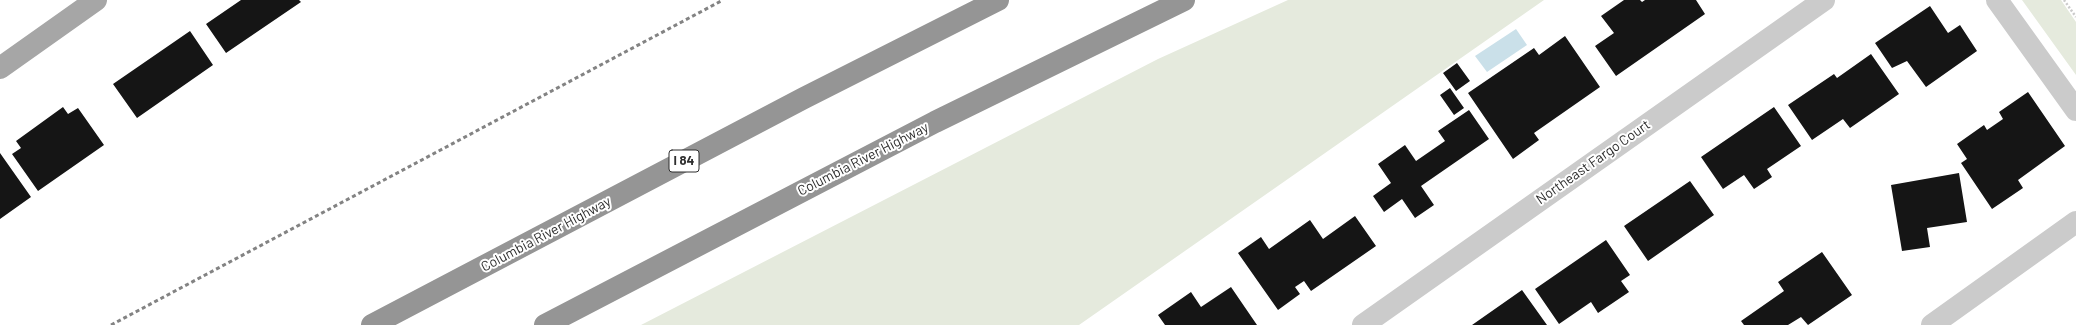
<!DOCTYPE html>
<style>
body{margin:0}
canvas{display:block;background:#fff}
</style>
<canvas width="2076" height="325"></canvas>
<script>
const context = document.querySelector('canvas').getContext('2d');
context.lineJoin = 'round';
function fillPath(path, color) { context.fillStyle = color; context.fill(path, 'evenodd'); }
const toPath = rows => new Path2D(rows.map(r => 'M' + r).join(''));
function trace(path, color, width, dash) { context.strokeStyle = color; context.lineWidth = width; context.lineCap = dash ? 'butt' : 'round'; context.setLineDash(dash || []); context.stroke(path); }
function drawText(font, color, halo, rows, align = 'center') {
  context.font = font + ' Barlow,sans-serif'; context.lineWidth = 4; context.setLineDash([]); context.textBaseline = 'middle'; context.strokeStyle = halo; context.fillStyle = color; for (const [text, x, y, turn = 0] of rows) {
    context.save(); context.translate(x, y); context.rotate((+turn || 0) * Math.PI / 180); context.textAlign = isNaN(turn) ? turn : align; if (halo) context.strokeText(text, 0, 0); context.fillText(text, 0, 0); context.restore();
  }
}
fillPath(toPath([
 [1288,0,1544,0,1079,325,641,325,1158,59],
 [2022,0,2061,0,2076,22,2076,75]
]), '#e5eadd');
fillPath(toPath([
 [1516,29,1527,45,1487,72,1475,56]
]), '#cae0e9');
fillPath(toPath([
 [241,0,299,0,301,2,226,53,206,24],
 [1624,0,1640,0,1642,2,1645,0,1696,0,1705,14,1616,76,1595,46,1614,33,1601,16],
 [1930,6,1948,33,1960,25,1977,51,1926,87,1907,61,1892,68,1875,43],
 [190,31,213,65,137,118,113,84],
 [1565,36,1600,87,1534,133,1539,140,1513,159,1468,93,1534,48,1539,55],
 [1871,54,1899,94,1850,128,1843,119,1812,140,1788,105,1834,74,1837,78],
 [1457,63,1470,81,1456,91,1443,73],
 [1450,88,1464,108,1454,115,1440,95],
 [2028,92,2065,146,2018,180,2023,188,1992,209,1961,163,1967,159,1957,144,1984,125,1987,130,2003,119,1999,112],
 [63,107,68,114,78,108,104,145,38,191,12,154,21,148,16,141],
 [1774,107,1801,146,1767,169,1772,177,1754,189,1744,175,1723,189,1701,157],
 [1469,110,1489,139,1421,186,1434,205,1415,218,1402,199,1384,212,1373,196,1391,183,1378,164,1405,145,1416,161,1445,141,1438,131],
 [0,153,31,197,0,219],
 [1959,173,1967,222,1927,228,1930,247,1902,251,1891,185],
 [1690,181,1714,215,1648,261,1624,226],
 [1355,216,1376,246,1311,291,1304,281,1295,287,1300,294,1278,310,1238,253,1261,237,1269,249,1310,220,1323,239],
 [1606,240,1630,275,1621,281,1629,292,1598,313,1591,302,1559,324,1535,289],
 [1822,252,1852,295,1808,325,1801,317,1788,325,1744,325,1741,321,1784,291,1778,282],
 [1231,287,1257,325,1165,325,1158,315,1191,292,1201,307],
 [1522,290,1547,325,1472,325]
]), '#151515');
trace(toPath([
 [2064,0,2076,17]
]), '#cbcbcb', 2.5, [2, 2]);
trace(toPath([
 [1997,0,2076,110],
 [1363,325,1824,0],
 [1932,325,2076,222]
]), '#cbcbcb', 22);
trace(toPath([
 [0,68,96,0]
]), '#a6a6a6', 22);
trace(toPath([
 [372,325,804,98,998,0],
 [545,325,935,122,1184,0]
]), '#959595', 22);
trace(toPath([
 [111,325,723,0]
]), '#838383', 3, [4, 3]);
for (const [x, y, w] of [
 [684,161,30]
]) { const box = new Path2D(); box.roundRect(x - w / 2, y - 11, w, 22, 3); context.fillStyle = '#fff'; context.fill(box); trace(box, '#2e2e2e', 1); }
drawText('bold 13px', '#2e2e2e', null, [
 ["I 84",684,161]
]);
drawText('14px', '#2e2e2e', '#fff', [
 ["Columbia River Highway",863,159,-27],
 ["Northeast Fargo Court",1593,162,-35],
 ["Columbia River Highway",546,234,-28]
]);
</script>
